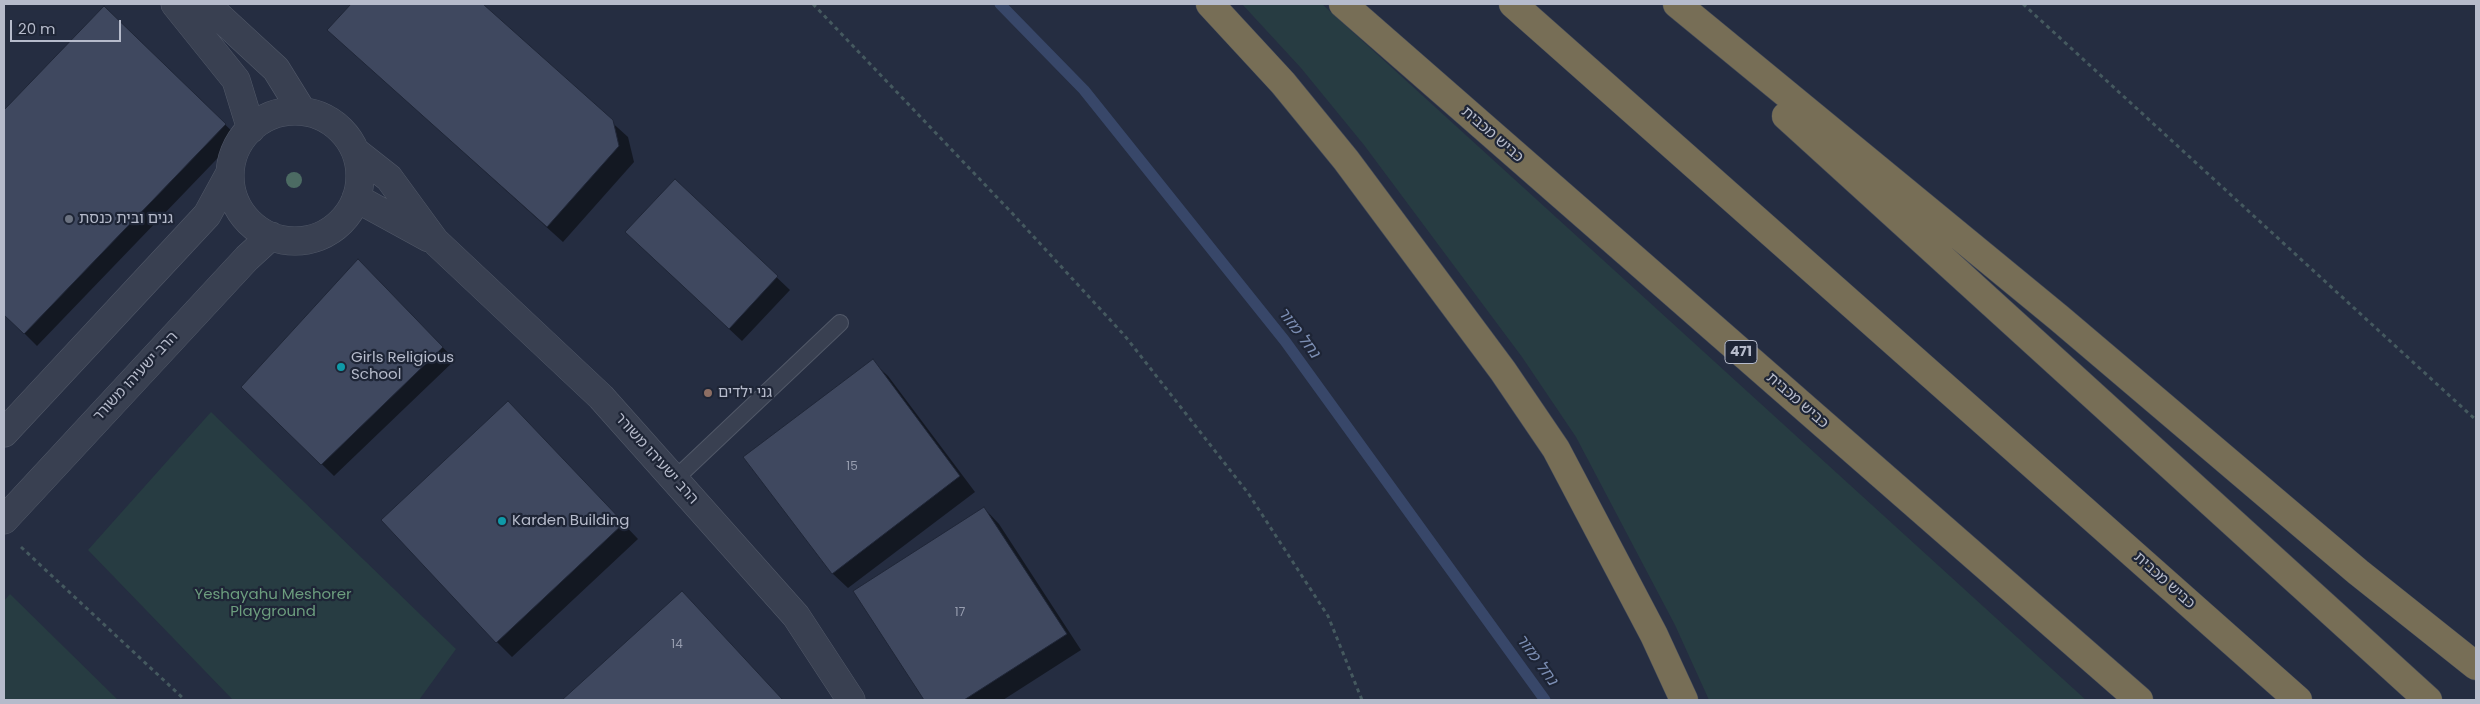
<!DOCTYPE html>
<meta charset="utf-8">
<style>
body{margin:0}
#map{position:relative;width:2480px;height:704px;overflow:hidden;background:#252d41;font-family:Poppins,sans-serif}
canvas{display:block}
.frame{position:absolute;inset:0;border:5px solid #b6bbcb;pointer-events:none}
.scale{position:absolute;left:10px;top:20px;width:111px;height:22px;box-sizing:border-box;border:2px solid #b6bbcb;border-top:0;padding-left:6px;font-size:15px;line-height:18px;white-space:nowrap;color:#b6bbcb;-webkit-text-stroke:4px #1e2536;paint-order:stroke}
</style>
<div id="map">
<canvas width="2480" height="704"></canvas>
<div class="frame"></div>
<div class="scale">20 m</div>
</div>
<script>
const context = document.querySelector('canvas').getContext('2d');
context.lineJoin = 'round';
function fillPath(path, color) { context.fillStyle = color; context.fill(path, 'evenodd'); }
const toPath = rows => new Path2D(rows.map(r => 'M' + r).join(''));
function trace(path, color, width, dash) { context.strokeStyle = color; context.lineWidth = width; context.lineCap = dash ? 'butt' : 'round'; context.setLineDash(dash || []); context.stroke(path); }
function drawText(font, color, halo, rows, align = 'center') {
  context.font = font + ' Poppins,"Noto Sans Hebrew",sans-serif'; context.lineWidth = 4.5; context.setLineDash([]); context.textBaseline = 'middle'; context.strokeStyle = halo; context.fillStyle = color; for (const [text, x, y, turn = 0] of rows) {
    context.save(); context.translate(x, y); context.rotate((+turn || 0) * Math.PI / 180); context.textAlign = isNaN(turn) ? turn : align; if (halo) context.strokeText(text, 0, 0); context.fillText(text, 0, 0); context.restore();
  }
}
fillPath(toPath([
 [1242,4,1322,4,2086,700,1709,700,1675,625,1576,437,1522,357,1364,145,1301,68],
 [211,412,456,649,419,700,233,700,88,550],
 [10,594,118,700,4,700,4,601]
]), '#273c42');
fillPath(toPath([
 [352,4,481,4,628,137,634,162,563,242,328,30],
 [104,8,238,137,37,346,4,313,4,112],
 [675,181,790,290,742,341,639,245],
 [371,273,455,360,334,476,243,387],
 [872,361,888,376,975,492,848,588,832,573],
 [523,418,638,539,512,657,497,642],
 [984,508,999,524,1081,650,1003,700,925,700,854,591],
 [682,592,782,700,564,700]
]), '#0007');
trace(toPath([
 [1000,4,1084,90,1285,341,1545,700]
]), '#384769', 11);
const building = toPath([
 [351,4,483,4,613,120,619,146,547,227,327,30,351,4],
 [104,6,226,124,24,334,4,315,4,110,104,6],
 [675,179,778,276,729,329,625,232,675,179],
 [358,259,443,347,321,465,241,387,358,259],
 [873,359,960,476,832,574,743,457,873,359],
 [508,401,624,523,496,643,381,520,508,401],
 [984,507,1067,634,964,700,924,700,853,591,984,507],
 [682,591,783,700,562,700,682,591]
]);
fillPath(building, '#3f485f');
trace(building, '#202738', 1);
const lane = toPath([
 [674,480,840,323]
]);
const street = toPath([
 [175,4,236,80,251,129],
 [201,4,211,9,276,69,302,111],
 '230 176a65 65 0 1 1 130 0a65 65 0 1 1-130 0Z',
 [356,152,389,178,435,241,601,397,796,616,851,700],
 [356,198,429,238],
 [4,433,207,215,230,173],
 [4,520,247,258,271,236]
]);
const highway = toPath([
 [1210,4,1283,83,1346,160,1503,371,1556,449,1654,635,1684,700],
 [1343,4,2139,700],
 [1513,4,2298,700],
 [1677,4,2059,318,2358,572,2476,666],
 [1786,116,2428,700]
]);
trace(lane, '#515868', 18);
trace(street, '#515868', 29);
trace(highway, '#414858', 29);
trace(toPath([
 [813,4,1011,212,1125,336,1248,493,1328,616,1362,700],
 [2023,4,2476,420],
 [21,547,185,700]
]), '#45595f', 3, [4, 4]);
trace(lane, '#394051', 16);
trace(street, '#394051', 28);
trace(highway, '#776e56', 28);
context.fillStyle = '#4c6b63';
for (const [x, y] of [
 [294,180]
]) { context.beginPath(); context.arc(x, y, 8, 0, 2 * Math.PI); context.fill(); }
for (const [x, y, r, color] of [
 [69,219,5,"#6b7280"],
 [341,367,5,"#0f9aa8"],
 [708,393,5,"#8d6e63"],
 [502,521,5,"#0f9aa8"]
]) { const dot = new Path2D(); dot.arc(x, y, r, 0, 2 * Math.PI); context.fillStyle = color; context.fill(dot); trace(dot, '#1e2536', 2); }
drawText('12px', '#989eb0', null, [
 ["15",852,467],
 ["17",960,613],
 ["14",677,645]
]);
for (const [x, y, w] of [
 [1741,352,32]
]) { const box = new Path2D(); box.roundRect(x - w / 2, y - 11.5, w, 23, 4); context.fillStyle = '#1e2536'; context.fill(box); trace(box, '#b6bbcb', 1); }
drawText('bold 14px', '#b6bbcb', null, [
 ["471",1741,352]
]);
drawText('15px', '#b6bbcb', '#1e2536', [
 ["כביש מכבית",1492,135,41],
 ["הרב ישעיהו משורר",136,377,-47],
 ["כביש מכבית",1797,401,41],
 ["הרב ישעיהו משורר",656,459,48],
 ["כביש מכבית",2164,581,42]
]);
drawText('15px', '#b6bbcb', '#1e2536', [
 ["גנים ובית כנסת",79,219],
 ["Girls Religious",351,358],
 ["School",351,375],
 ["גני ילדים",718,393],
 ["Karden Building",512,521]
], 'left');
drawText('15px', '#6c9d7e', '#1e2536', [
 ["Yeshayahu Meshorer",273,595],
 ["Playground",273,612]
]);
drawText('italic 16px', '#7c8eb3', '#1e2536', [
 ["נחל מזור",1298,333,53],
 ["נחל מזור",1536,660,54]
]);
</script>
